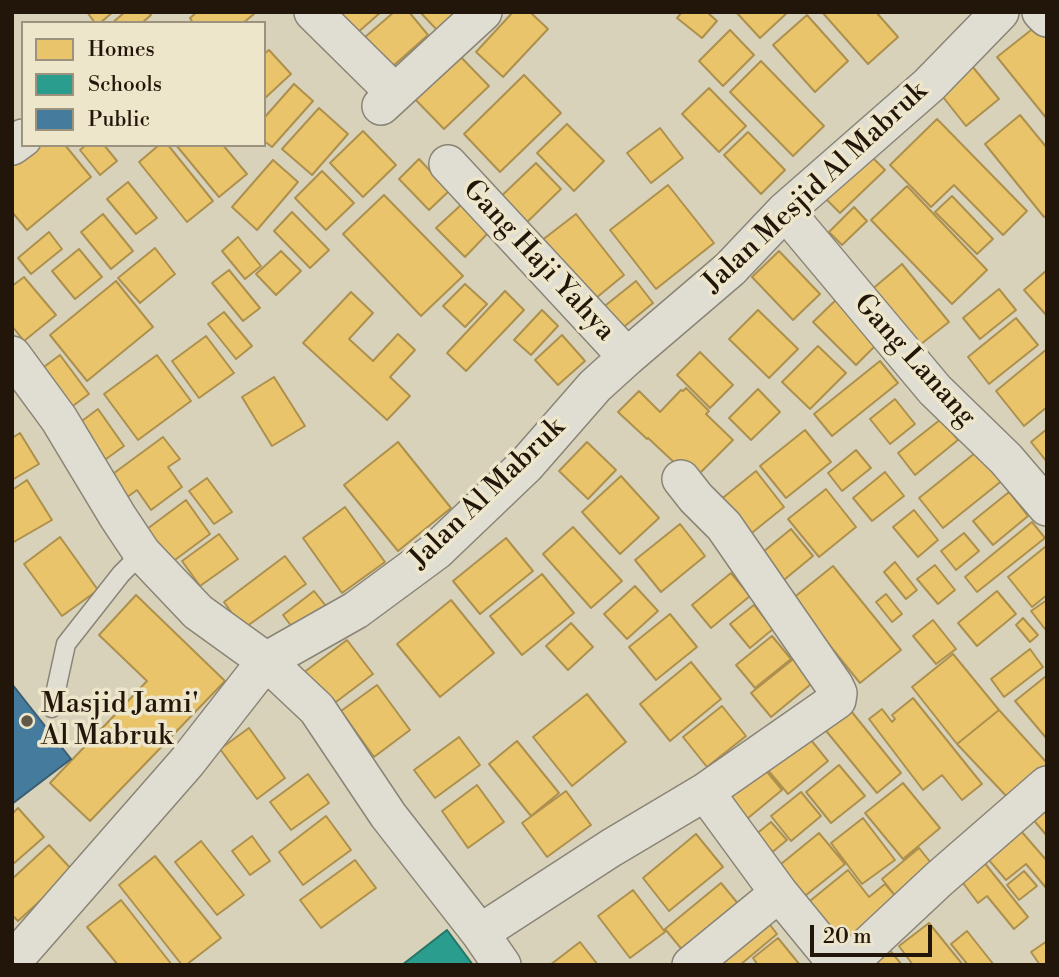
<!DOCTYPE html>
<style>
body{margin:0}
#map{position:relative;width:1059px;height:977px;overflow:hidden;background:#d8d2bb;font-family:"Libre Bodoni",serif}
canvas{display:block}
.frame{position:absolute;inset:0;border:14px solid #22160a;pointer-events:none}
.legend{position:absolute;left:21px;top:21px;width:245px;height:126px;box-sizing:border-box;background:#ede6cb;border:2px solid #9c937e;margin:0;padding:9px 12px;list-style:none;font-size:21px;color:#22160a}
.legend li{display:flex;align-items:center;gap:14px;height:35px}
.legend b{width:35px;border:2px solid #9c937e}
.scale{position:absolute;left:810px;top:925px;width:122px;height:32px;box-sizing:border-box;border:4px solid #22160a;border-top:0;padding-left:9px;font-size:21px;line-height:24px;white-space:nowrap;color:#22160a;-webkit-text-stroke:5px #ede6cb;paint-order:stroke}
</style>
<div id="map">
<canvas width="1059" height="977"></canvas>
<div class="frame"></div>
<ul class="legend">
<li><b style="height:19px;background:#e9c46a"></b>Homes</li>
<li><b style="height:19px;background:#2a9d8f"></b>Schools</li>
<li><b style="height:19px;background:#457b9d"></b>Public</li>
</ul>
<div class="scale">20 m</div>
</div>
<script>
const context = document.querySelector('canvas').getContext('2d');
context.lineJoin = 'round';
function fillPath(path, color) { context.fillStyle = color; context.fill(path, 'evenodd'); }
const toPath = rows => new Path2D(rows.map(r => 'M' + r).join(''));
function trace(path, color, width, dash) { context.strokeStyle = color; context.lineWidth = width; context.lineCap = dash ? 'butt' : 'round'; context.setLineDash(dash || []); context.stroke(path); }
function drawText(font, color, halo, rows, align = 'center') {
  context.font = font + ' "Libre Bodoni",serif'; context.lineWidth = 7; context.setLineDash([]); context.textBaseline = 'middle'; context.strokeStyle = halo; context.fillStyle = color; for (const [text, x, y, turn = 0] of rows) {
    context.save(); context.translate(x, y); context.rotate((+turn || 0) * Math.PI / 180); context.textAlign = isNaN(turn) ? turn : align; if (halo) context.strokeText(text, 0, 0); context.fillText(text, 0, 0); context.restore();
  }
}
const homes = toPath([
 [87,12,113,12,100,23,95,23,87,12],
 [125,12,148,12,151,15,142,23,112,23,125,12],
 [197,12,253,12,254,14,243,23,193,23,190,18,197,12],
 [336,12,381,12,356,34,336,12],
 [394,12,409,12,428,35,383,75,357,44,394,12],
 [420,12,456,12,437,30,420,12],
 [513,12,530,12,548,29,503,77,476,52,513,12],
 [682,12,707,12,717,21,702,38,677,18,682,12],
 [736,12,788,12,760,38,736,12],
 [822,12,876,12,898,37,868,64,822,12],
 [807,15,848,61,815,92,773,45,807,15],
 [1040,23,1047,31,1047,119,997,57,1040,23],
 [730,30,754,55,723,86,699,61,730,30],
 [269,50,291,74,264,99,264,54,269,50],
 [454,50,489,86,444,129,409,93,454,50],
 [761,61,824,126,793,156,730,92,761,61],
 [972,66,999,99,966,126,939,92,972,66],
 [524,75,561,113,500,172,464,134,524,75],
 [294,84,313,101,272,147,264,141,264,118,294,84],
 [709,88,746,126,719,152,682,114,709,88],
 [319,108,348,134,312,175,282,149,319,108],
 [1020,115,1047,148,1047,215,1044,217,985,144,1020,115],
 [937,119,1027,211,1003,235,954,185,931,207,890,165,937,119],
 [567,124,604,161,574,191,537,153,567,124],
 [660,128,683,158,651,183,627,153,660,128],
 [363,131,396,165,363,197,330,163,363,131],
 [748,132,785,170,761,194,724,155,748,132],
 [24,145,65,145,91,177,27,230,12,212,12,154,24,145],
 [86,145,104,145,117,161,100,175,80,150,86,145],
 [159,145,168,145,213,201,187,222,139,162,159,145],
 [176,145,223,145,247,174,219,197,176,145],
 [869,154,885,170,840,213,824,197,869,154],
 [419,159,449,191,429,210,399,179,419,159],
 [273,160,298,182,257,230,232,207,273,160],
 [536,163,561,189,520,229,494,203,536,163],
 [322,171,354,203,326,230,295,198,322,171],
 [128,182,157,218,136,234,107,199,128,182],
 [668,185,714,243,656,289,610,230,668,185],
 [907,186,987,270,952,304,871,220,907,186],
 [384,195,463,276,421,316,343,234,384,195],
 [952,196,993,239,977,254,935,212,952,196],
 [462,204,489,232,465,257,436,228,462,204],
 [854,207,867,221,842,245,829,232,854,207],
 [292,212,329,250,310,268,274,231,292,212],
 [103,214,133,251,111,269,81,232,103,214],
 [576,214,624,275,590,303,541,241,576,214],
 [49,232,62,249,31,274,18,258,49,232],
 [238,237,261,266,245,279,222,251,238,237],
 [155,248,175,274,140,303,118,278,155,248],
 [79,249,102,277,75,299,52,271,79,249],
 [281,251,301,271,276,295,256,274,281,251],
 [779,251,820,294,793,320,752,277,779,251],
 [902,264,949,322,916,348,870,291,902,264],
 [229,270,260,308,243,321,212,283,229,270],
 [1047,270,1047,316,1024,290,1047,270],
 [24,277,56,315,24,341,12,326,12,286,24,277],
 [116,281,153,327,87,381,50,335,116,281],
 [636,281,653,303,614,335,596,313,636,281],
 [465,284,487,304,465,327,443,306,465,284],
 [999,289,1016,310,980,339,963,318,999,289],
 [505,291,524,310,466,371,447,353,505,291],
 [351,292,373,313,349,339,373,361,398,334,415,350,390,377,410,396,387,420,303,343,351,292],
 [839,297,881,340,856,365,813,322,839,297],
 [542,310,558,326,531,355,514,340,542,310],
 [758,310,798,349,769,378,729,339,758,310],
 [224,312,252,346,236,359,208,324,224,312],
 [1016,318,1038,345,989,384,968,357,1016,318],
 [562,335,585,361,558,385,535,360,562,335],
 [206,336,234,373,199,398,172,361,206,336],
 [818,346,846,373,810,409,782,382,818,346],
 [1047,349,1047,407,1024,426,996,391,1047,349],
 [700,352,733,385,710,408,677,375,700,352],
 [60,355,89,394,66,411,37,372,60,355],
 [157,355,191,401,138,440,104,394,157,355],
 [880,361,898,383,832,436,814,414,880,361],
 [274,377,305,426,272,446,242,397,274,377],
 [686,388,709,411,706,414,733,440,693,480,648,438,647,439,618,412,639,391,660,412,681,390,683,391,686,388],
 [758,389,780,412,751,440,729,418,758,389],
 [895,399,915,424,890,444,870,419,895,399],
 [98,409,124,446,102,462,75,426,98,409],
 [941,419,958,440,915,475,898,453,941,419],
 [1047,429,1047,462,1031,442,1047,429],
 [805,430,831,462,786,498,760,466,805,430],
 [20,433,39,464,12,480,12,438,20,433],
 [163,437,180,459,168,467,182,487,151,510,137,490,126,498,110,476,163,437],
 [398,442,451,508,398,551,344,485,398,442],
 [587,442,616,470,588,499,559,471,587,442],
 [980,449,1004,479,943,528,919,498,980,449],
 [856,450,871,468,842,491,828,473,856,450],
 [756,471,784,507,743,540,714,505,756,471],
 [885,472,904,496,872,521,853,498,885,472],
 [621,476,659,518,620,554,582,512,621,476],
 [207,478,232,512,214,524,189,491,207,478],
 [27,480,52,520,12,543,12,490,27,480],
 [826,489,856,527,819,557,788,519,826,489],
 [1009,492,1028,516,993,545,973,521,1009,492],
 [186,500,210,534,164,568,139,535,186,500],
 [345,507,385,562,342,593,303,538,345,507],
 [914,510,938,540,918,557,893,527,914,510],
 [1032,522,1045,538,977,592,965,577,1032,522],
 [680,524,705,556,661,592,635,560,680,524],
 [573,527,622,581,591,608,543,554,573,527],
 [791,529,813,556,779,584,757,557,791,529],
 [964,533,979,551,956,570,941,551,964,533],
 [219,534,238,559,200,586,182,561,219,534],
 [60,537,98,590,62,616,24,564,60,537],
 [506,538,533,571,480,614,453,581,506,538],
 [1045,547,1047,549,1047,595,1032,607,1008,577,1045,547],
 [285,556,306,584,243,629,224,602,285,556],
 [895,562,917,590,906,599,884,572,895,562],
 [935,565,955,590,938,604,917,579,935,565],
 [833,566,901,650,860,683,792,599,833,566],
 [731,573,750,596,711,628,692,605,731,573],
 [542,574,574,613,522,655,490,616,542,574],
 [635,586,658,611,627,639,604,614,635,586],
 [314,591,330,611,298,635,283,615,314,591],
 [997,591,1016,614,977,646,958,623,997,591],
 [886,594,902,614,892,622,876,602,886,594],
 [136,595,225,681,90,821,50,783,147,681,99,635,136,595],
 [451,600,494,653,440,697,397,644,451,600],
 [1047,600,1047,628,1045,629,1031,611,1047,600],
 [754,605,773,629,750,648,730,624,754,605],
 [670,614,697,647,656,680,629,647,670,614],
 [1023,618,1038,635,1030,642,1016,625,1023,618],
 [933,620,956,649,936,664,913,636,933,620],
 [571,623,593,647,568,670,546,646,571,623],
 [772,636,791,659,755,688,736,665,772,636],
 [347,640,373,674,328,708,303,673,347,640],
 [1030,649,1043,667,1004,697,991,679,1030,649],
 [953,654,999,710,957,744,912,687,953,654],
 [797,656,816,680,771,717,751,693,797,656],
 [691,662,721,699,670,741,640,704,691,662],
 [1045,677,1047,679,1047,739,1015,701,1045,677],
 [377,685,410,730,374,757,341,711,377,685],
 [587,694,626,742,572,786,533,737,587,694],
 [913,698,982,784,962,800,942,775,923,790,869,719,882,709,892,722,895,719,892,715,913,698],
 [843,701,901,773,877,793,818,721,843,701],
 [722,706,746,736,707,767,683,737,722,706],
 [999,710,1047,763,1047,768,1009,799,957,744,999,710],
 [249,728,285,778,257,799,220,749,249,728],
 [802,729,828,761,788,794,761,762,802,729],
 [459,737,480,765,435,798,414,770,459,737],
 [517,741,559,793,531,816,489,764,517,741],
 [759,762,782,790,736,828,713,800,759,762],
 [839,765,865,796,831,823,806,792,839,765],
 [308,774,329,803,291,830,270,802,308,774],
 [903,783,940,828,903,859,865,813,903,783],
 [477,785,504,822,468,848,442,811,477,785],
 [566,791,591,825,547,857,522,823,566,791],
 [801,792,821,816,791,841,771,816,801,792],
 [1047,794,1047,836,1026,811,1047,794],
 [18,808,44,837,12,865,12,814,18,808],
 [326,816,351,850,303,885,279,852,326,816],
 [863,818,895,860,862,884,831,843,863,818],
 [771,822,787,840,759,863,744,844,771,822],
 [1021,831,1047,861,1047,889,1026,864,1006,880,988,859,1021,831],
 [819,833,845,864,795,904,770,873,819,833],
 [696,834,723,867,669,911,643,878,696,834],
 [252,836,270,861,250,875,232,851,252,836],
 [201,841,244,895,217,915,175,862,201,841],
 [49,845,73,871,18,921,12,915,12,879,49,845],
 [919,848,935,868,897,898,882,879,919,848],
 [155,856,221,938,186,965,182,965,119,885,155,856],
 [355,860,376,888,321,928,300,900,355,860],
 [983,861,1028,917,1014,929,987,896,978,903,960,879,983,861],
 [848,870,869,897,885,884,900,901,835,953,800,909,848,870],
 [1024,871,1037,886,1019,900,1007,885,1024,871],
 [721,883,745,912,689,958,665,929,721,883],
 [633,890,665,932,630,958,598,916,633,890],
 [121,900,172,965,118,965,87,927,121,900],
 [767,921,777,934,740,965,714,965,767,921],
 [929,923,963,965,913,965,899,946,929,923],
 [967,931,994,965,968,965,951,944,967,931],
 [778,938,800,965,758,965,753,958,778,938],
 [1047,941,1047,965,1040,965,1031,952,1047,941],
 [580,942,598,965,550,965,580,942],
 [884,943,902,965,866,965,884,943]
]);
fillPath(homes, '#e9c46a');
trace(homes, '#ad904d', 2);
const schools = toPath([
 [447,930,473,965,402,965,447,930]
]);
fillPath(schools, '#2a9d8f');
trace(schools, '#287467', 2);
const public = toPath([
 [12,684,71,759,12,804,12,684]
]);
fillPath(public, '#457b9d');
trace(public, '#3a5d71', 2);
const service = toPath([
 [52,708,66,644,121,574,142,553]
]);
const minor = toPath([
 [313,12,395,93],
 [1041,12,1047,18],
 [381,106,483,12],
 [12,146,23,138],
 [448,164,627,357],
 [785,211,935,390,1006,459,1047,507],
 [12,355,59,419,118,517,142,553,198,612,266,661,317,709,388,815,480,933,502,965],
 [705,792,779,893,838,965],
 [480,933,611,848,705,792,837,700,838,693,834,685,724,526,696,498,681,479],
 [12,962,187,762,266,661,356,610,436,551,526,465,595,386,627,357,730,269,785,211,929,85,1000,12],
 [691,965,779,893],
 [847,965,939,879,1047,785]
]);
trace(service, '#898476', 21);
trace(minor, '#898476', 40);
trace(service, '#e0ded2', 18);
trace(minor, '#e0ded2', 37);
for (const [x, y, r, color] of [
 [27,721,7,"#625848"]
]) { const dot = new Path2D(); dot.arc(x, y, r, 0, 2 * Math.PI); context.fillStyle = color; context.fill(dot); trace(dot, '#ede6cb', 2.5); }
drawText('28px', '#22160a', '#ede6cb', [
 ["Jalan Mesjid Al Mabruk",816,188,-43],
 ["Gang Haji Yahya",538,261,47],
 ["Gang Lanang",914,361,48],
 ["Jalan Al Mabruk",488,494,-44]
]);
drawText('28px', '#22160a', '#ede6cb', [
 ["Masjid Jami'",41,705],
 ["Al Mabruk",41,737]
], 'left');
</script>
